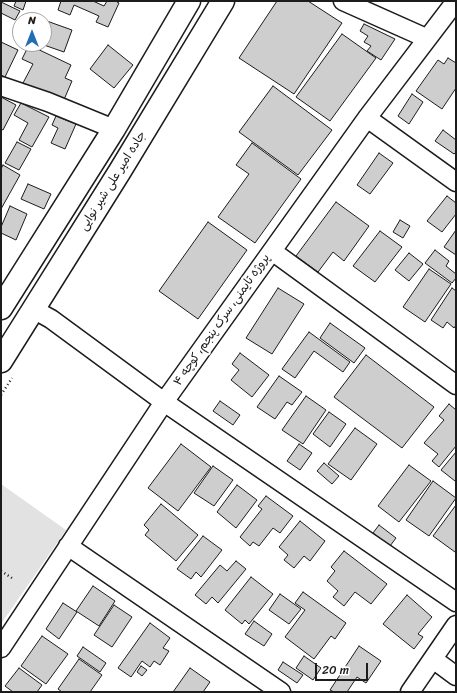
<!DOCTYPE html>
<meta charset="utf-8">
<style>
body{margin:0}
#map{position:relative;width:457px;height:693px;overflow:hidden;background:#fff;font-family:Sriracha,sans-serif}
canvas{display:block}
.frame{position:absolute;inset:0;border:2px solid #1c1c1c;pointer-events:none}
.north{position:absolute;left:12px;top:12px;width:40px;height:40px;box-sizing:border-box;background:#fff;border:1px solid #a4a4a4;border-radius:50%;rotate:0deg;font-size:11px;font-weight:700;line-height:16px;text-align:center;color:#1c1c1c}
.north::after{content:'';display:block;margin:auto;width:14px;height:18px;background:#1f6fb2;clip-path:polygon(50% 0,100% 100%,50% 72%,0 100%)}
.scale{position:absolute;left:315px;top:663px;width:53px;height:18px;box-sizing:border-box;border:2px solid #1c1c1c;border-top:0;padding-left:5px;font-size:12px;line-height:14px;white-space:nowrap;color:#1c1c1c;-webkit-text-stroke:3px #fff;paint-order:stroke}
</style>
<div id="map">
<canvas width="457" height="693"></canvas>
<div class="frame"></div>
<div class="north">N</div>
<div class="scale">20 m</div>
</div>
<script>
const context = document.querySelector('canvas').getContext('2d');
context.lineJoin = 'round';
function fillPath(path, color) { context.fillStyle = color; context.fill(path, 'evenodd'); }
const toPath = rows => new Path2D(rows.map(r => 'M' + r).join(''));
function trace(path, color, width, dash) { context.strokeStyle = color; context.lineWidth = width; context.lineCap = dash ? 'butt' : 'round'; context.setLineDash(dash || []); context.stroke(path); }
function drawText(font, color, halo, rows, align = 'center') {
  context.font = font + ' Sriracha,"Playpen Sans Arabic",sans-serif'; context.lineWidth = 4; context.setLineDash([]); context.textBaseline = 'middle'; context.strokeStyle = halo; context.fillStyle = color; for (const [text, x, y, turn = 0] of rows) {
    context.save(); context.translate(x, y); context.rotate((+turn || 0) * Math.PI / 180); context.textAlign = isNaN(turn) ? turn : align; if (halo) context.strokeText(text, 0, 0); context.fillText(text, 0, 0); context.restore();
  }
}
fillPath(toPath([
 [1,484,66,530,1,624]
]), '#e2e2e2');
const building = toPath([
 [16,1,26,1,23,10,14,6,16,1],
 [61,1,93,1,104,6,107,1,117,1,117,2,119,3,108,27,96,22,99,16,74,5,70,15,58,10,61,1],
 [277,1,308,1,342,23,294,94,239,58,277,1],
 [1,2,20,11,15,20,1,13,1,2],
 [27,14,44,20,25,20,27,14],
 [44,20,72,30,64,52,41,44,44,44,44,20],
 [364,24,395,39,381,60,367,51,371,46,364,42,368,36,360,31,364,24],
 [342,34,376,58,330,121,296,97,342,34],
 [1,42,18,50,5,77,1,75,1,42],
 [29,45,71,65,65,78,72,81,63,102,23,83,33,64,22,59,29,45],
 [108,45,133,65,114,88,90,69,108,45],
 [448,58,456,63,456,88,442,109,416,91,438,60,444,64,448,58],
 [273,86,332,130,298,175,239,132,273,86],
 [412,94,423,102,409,124,398,116,412,94],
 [1,97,16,105,3,130,1,129,1,97],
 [21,103,49,117,32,147,19,140,28,123,14,115,21,103],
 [56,116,76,124,65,149,51,143,58,128,52,125,56,116],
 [443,130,456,140,456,152,454,154,435,141,443,130],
 [17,142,31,149,19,170,5,163,17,142],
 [252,143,301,179,255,243,218,217,249,174,236,165,252,143],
 [379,153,393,163,370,194,357,185,379,153],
 [3,165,20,175,1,209,1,169,3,165],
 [28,184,51,194,44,209,21,199,28,184],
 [447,196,456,203,456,214,442,232,427,221,447,196],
 [336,202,369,226,344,261,333,252,318,272,296,256,336,202],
 [10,206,27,214,16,240,1,233,1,227,10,206],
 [400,220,410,226,403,238,393,232,400,220],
 [208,222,247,250,198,319,159,291,208,222],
 [456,230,456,255,444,247,456,230],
 [380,231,402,247,375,282,353,266,380,231],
 [435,250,449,261,446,266,456,274,456,278,452,283,425,263,435,250],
 [409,253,423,264,409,281,395,270,409,253],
 [429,269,451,284,425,322,403,307,429,269],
 [278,288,304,304,272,354,246,338,278,288],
 [452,288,456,291,456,325,454,328,447,322,443,328,431,320,452,288],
 [330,323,365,348,354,363,320,338,330,323],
 [309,332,350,362,343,372,314,351,295,378,282,369,309,332],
 [240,353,269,375,252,397,231,380,239,370,232,364,240,353],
 [366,355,434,407,402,448,334,397,366,355],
 [279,376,302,392,292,405,287,402,275,419,257,407,279,376],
 [306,396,326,410,303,444,282,430,306,396],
 [220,401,240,415,233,425,213,411,220,401],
 [449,404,456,410,456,446,439,467,432,461,438,454,424,443,444,420,439,416,449,404],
 [329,412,346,424,330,447,313,434,329,412],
 [355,428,377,444,351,480,328,464,355,428],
 [181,444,211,467,178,511,148,488,181,444],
 [299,444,312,453,300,470,287,461,299,444],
 [456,452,456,480,455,481,441,470,456,452],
 [324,463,339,476,332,484,317,471,324,463],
 [409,465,431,481,399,522,378,506,409,465],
 [213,466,233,480,214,506,194,493,213,466],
 [433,481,456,498,429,536,406,520,433,481],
 [237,485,257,500,236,528,217,512,237,485],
 [266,496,293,516,280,533,273,528,259,546,253,542,250,546,240,537,262,509,258,506,266,496],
 [161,504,198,535,176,561,145,535,149,530,144,525,161,504],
 [456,505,456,551,455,552,433,536,456,505],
 [300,521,325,541,310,561,304,556,294,568,284,560,288,555,279,547,300,521],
 [379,525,396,538,390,546,373,533,379,525],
 [203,536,222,550,201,577,196,572,191,579,177,569,203,536],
 [344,551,387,584,371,604,355,592,344,606,333,597,338,591,327,581,335,571,331,567,344,551],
 [236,561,246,569,218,603,212,597,206,604,195,595,220,565,227,571,236,561],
 [251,577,273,594,249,624,245,620,242,624,225,610,251,577],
 [93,586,115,601,99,626,76,611,93,586],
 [303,592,346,623,335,639,331,636,314,659,285,637,305,610,295,603,303,592],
 [280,594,301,609,289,624,269,610,280,594],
 [407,595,432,617,418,634,423,637,414,649,383,624,407,595],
 [63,603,77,612,59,639,46,629,63,603],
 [114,605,132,617,112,647,94,635,114,605],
 [254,621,272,634,264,646,245,634,254,621],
 [150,623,170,638,163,648,169,651,160,665,154,661,150,667,142,661,131,677,118,668,150,623],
 [42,636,68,654,46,684,21,666,42,636],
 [359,646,381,661,366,683,357,677,347,692,334,692,330,690,359,646],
 [83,647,106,663,100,672,77,656,83,647],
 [304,656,321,668,313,680,296,668,304,656],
 [79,659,102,675,90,692,73,692,72,691,71,692,62,692,58,689,79,659],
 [283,662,303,675,297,683,278,670,283,662],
 [141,666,147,670,142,676,137,672,141,666],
 [19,668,42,685,37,692,13,692,5,686,19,668],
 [190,668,210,682,203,692,173,692,190,668]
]);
fillPath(building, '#cecece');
trace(building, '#1c1c1c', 1);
const minor = toPath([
 [343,1,426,38],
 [1,86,48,102,114,129],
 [367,118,456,182],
 [272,251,456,385],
 [33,309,51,319,164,402,456,602],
 [68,546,281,692],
 [1,648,164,402,367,118,456,1],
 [433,659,456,676],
 [410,692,456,625]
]);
const secondary = toPath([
 [1,308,114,129,189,1],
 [1,361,120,171,223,1]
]);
trace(minor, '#1c1c1c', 21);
trace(secondary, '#1c1c1c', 25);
trace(toPath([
 [1,395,12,378],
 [1,571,12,578]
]), '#1c1c1c', 2.5, [1, 3]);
trace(minor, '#fff', 18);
trace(secondary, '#fff', 22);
drawText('12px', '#1c1c1c', '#fff', [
 ["جاده امیر علی شیر نوایی",113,181,-58],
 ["پروژه تایمنی، سرک پنجم، کوچه ۴",222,320,-55]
]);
</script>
